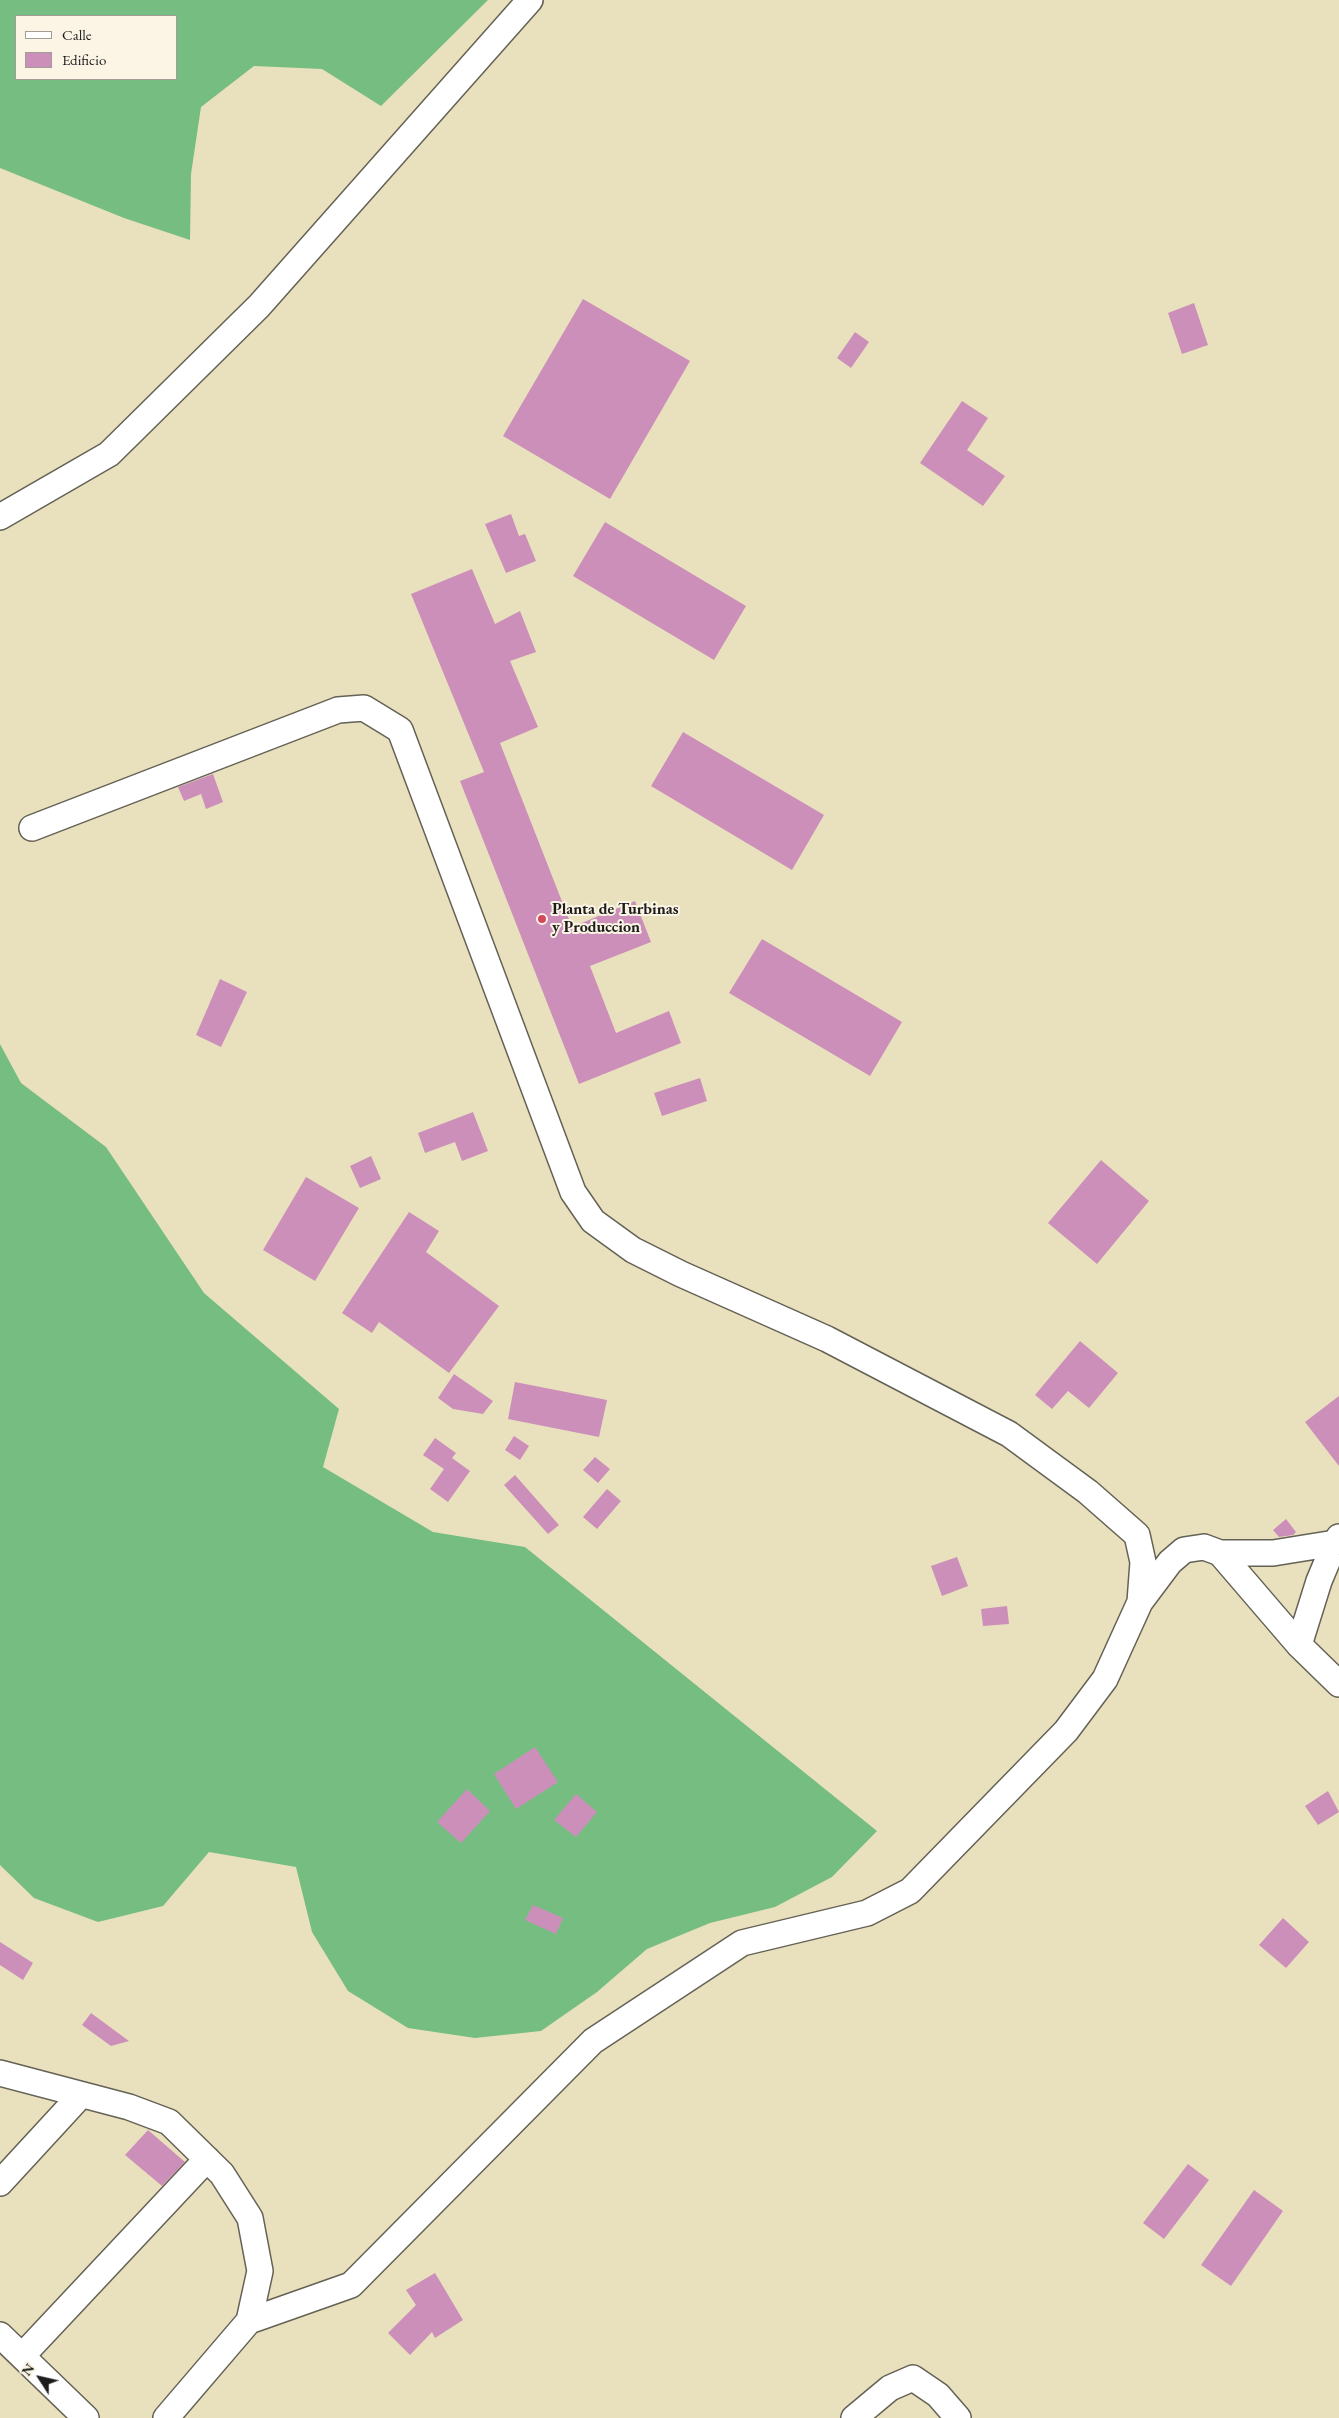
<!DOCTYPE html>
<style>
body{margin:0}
#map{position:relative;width:1339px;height:2418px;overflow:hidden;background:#e9e1be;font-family:"EB Garamond",serif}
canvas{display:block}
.legend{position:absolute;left:15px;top:15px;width:162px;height:65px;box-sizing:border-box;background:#fcf5e5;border:1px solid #a29e95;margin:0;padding:6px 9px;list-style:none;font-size:15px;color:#1c1c1c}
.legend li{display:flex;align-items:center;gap:10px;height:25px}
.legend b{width:25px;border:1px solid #a29e95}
.north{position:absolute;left:15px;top:2353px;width:50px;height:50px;-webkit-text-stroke:4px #fcf5e5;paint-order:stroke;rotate:305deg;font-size:14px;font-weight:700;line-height:20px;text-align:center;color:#1c1c1c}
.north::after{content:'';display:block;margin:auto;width:18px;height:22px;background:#1c1c1c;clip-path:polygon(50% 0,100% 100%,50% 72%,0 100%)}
</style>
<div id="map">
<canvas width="1339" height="2418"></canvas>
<ul class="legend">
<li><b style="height:6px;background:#fff"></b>Calle</li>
<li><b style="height:14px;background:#cc8fb9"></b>Edificio</li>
</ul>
<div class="north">N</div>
</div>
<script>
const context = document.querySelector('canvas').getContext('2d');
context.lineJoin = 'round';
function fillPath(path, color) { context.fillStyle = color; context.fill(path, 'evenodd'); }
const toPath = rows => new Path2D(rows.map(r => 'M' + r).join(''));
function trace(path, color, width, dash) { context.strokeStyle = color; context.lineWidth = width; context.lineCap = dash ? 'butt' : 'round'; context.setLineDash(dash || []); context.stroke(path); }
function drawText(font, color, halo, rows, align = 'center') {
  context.font = font + ' "EB Garamond",serif'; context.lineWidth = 4; context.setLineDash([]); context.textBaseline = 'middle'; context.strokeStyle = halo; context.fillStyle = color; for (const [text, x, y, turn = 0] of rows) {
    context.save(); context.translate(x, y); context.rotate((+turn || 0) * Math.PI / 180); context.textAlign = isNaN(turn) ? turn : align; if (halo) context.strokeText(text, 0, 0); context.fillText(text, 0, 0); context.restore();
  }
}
fillPath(toPath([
 [0,0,488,0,381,106,322,69,254,66,201,107,191,174,190,240,124,218,0,168],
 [176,16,176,79,16,79,16,16],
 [0,1044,21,1083,106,1147,204,1293,339,1409,323,1467,433,1532,525,1547,877,1831,832,1877,775,1907,710,1923,647,1949,597,1992,541,2031,475,2038,408,2028,348,1991,312,1932,296,1867,209,1852,163,1906,98,1922,34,1898,0,1865]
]), '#76bd82');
fillPath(toPath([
 [583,299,690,361,610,499,503,436],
 [1194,303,1208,345,1182,354,1168,313],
 [855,332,869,342,851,368,837,358],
 [962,401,988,418,967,450,1005,476,983,506,920,463],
 [511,514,519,536,525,534,536,561,506,573,485,524],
 [605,522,746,606,714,660,573,576],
 [472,569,495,624,520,611,536,652,510,661,538,727,500,743,572,927,635,901,651,942,590,966,616,1033,669,1011,681,1043,579,1084,460,781,484,772,411,594],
 [683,732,824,815,792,870,651,786],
 [213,774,223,802,206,809,201,794,184,801,178,787],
 [762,939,902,1022,870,1076,729,993],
 [220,979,247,992,221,1047,196,1035],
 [700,1078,707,1101,662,1116,654,1093],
 [473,1112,488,1151,462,1161,455,1142,425,1153,418,1133],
 [371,1156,381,1179,360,1188,350,1166],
 [1101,1160,1149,1201,1097,1264,1048,1223],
 [306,1177,359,1208,315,1281,263,1250],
 [409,1212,439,1231,426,1252,499,1306,449,1373,379,1322,372,1333,342,1313],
 [1080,1341,1118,1373,1089,1408,1068,1391,1052,1409,1035,1395],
 [454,1374,493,1401,483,1414,453,1409,438,1398],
 [515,1382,607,1400,599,1437,508,1419],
 [1339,1396,1339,1466,1305,1422],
 [514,1436,529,1446,520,1460,505,1450],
 [435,1438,456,1453,452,1458,470,1471,448,1502,430,1489,444,1469,423,1455],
 [595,1457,610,1469,598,1483,583,1470],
 [515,1475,559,1525,548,1534,504,1485],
 [607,1489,621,1501,597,1529,583,1517],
 [1286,1519,1296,1532,1293,1535,1279,1537,1273,1530],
 [957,1557,968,1586,942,1596,931,1566],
 [1007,1606,1009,1624,983,1626,981,1609],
 [535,1747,558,1782,516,1809,494,1774],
 [467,1789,490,1811,461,1843,437,1822],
 [1328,1791,1339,1812,1318,1825,1305,1806],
 [576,1794,597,1812,576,1837,554,1820],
 [533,1905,563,1918,556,1934,525,1920],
 [1283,1918,1309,1942,1286,1968,1259,1945],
 [0,1942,33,1963,23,1980,0,1965],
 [91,2013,129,2041,111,2046,82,2025],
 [148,2130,185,2162,162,2186,125,2155],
 [1188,2164,1209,2180,1164,2239,1143,2223],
 [1254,2190,1283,2211,1231,2286,1201,2265],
 [435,2273,463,2320,435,2338,432,2332,410,2355,388,2333,416,2305,406,2290]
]), '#cc8fb9');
const minor = toPath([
 [0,517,109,454,259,306,530,0],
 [32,828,338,710,364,708,400,730,573,1192,593,1221,633,1250,681,1274,827,1339,1009,1434,1088,1492,1137,1535,1143,1562,1140,1602],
 [1220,1553,1299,1645,1339,1684],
 [1299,1645,1319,1581,1335,1543],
 [0,2073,129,2107,169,2122,222,2174,250,2218,260,2271,249,2321],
 [0,2183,81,2095],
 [0,2335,86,2418],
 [22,2356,207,2159],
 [166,2418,249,2321,351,2285,593,2041,742,1943,867,1913,910,1891,1066,1731,1105,1679,1140,1602,1170,1562,1184,1550,1204,1547,1220,1553,1273,1553,1335,1543,1339,1537],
 [854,2418,890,2388,913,2378,938,2395,958,2418]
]);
trace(minor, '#646155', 28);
trace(minor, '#fff', 25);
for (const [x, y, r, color] of [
 [542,919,5,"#d1495b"]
]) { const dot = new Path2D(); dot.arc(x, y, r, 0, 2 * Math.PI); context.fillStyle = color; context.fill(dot); trace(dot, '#fcf5e5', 2); }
drawText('bold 16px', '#1c1c1c', '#fcf5e5', [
 ["Planta de Turbinas",552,910],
 ["y Produccion",552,928]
], 'left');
</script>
